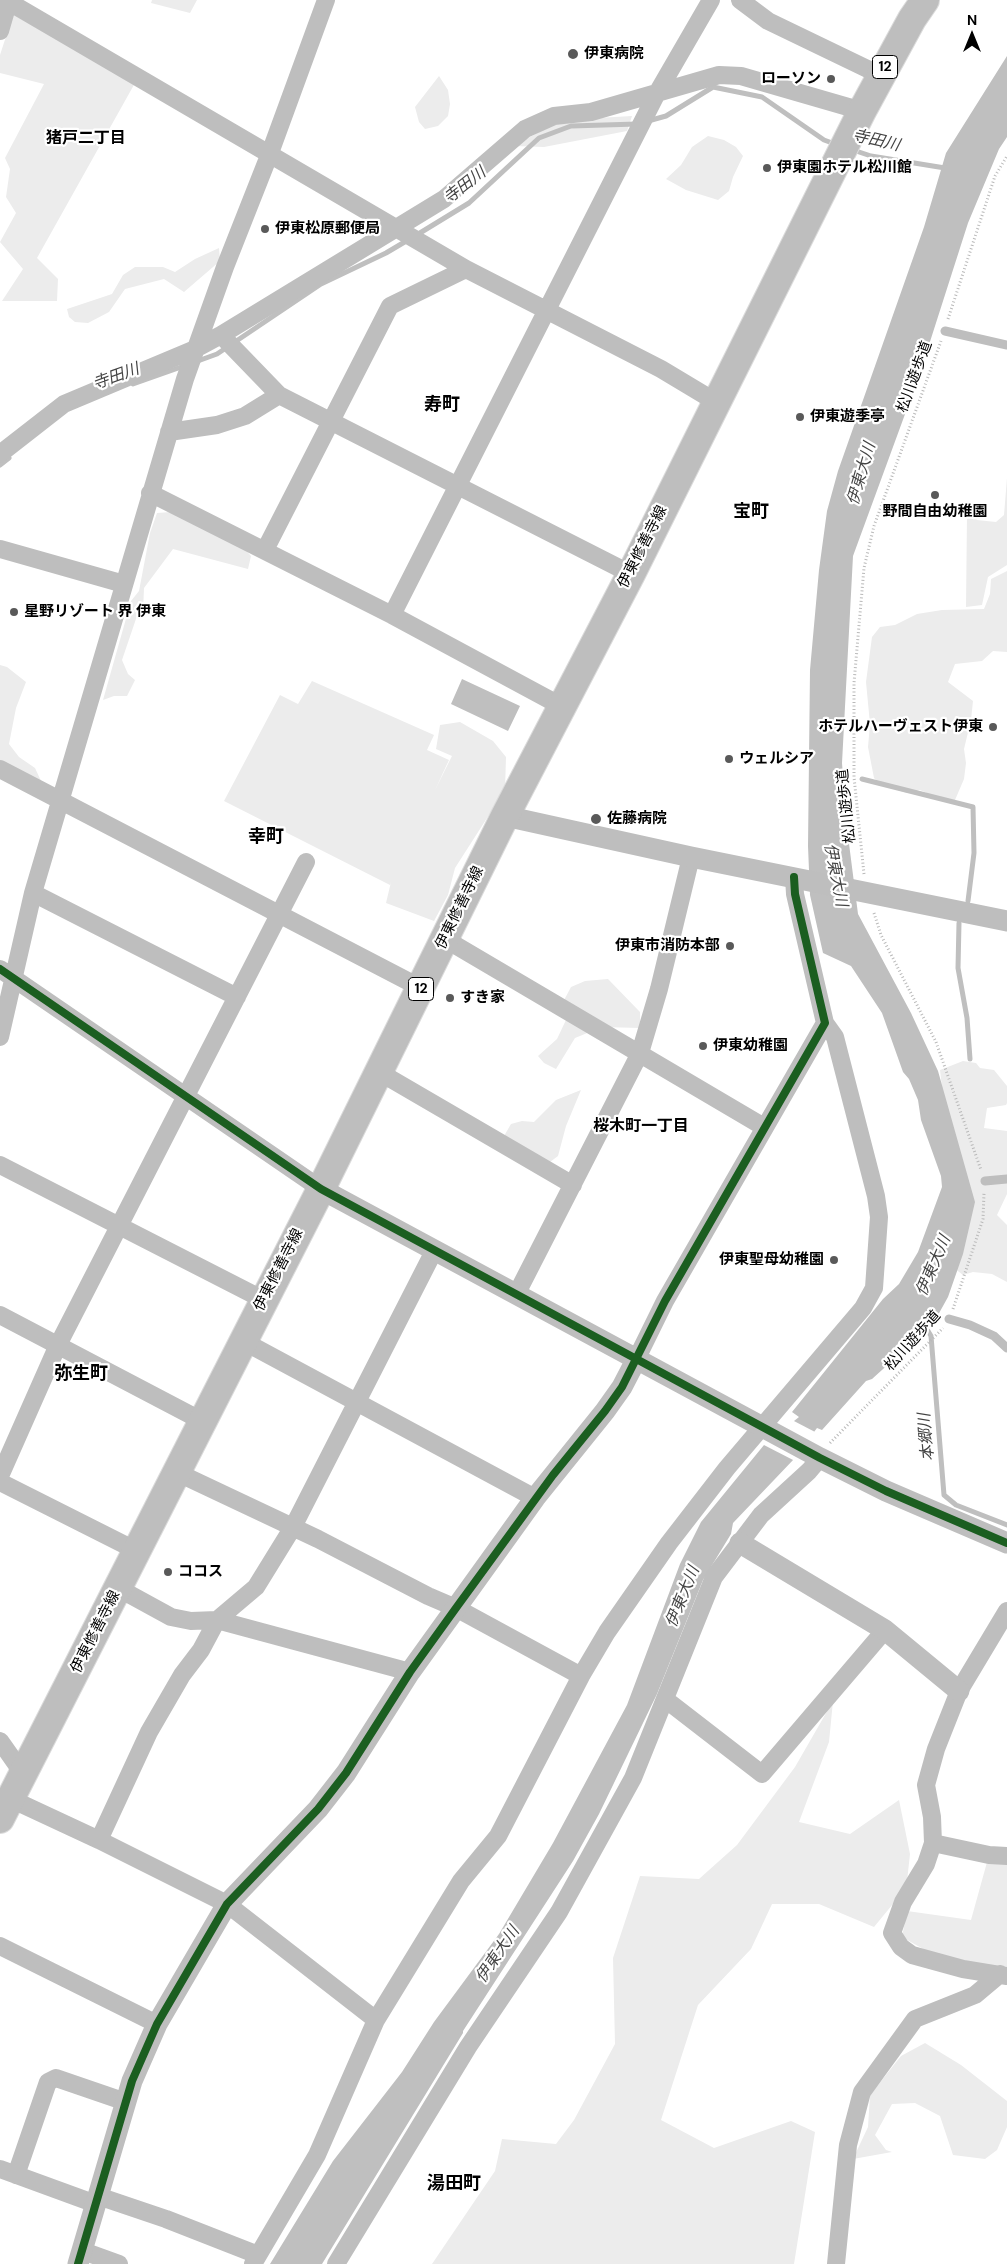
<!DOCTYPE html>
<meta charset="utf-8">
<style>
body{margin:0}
#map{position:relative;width:1007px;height:2264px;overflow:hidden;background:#fff;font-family:"DM Sans",sans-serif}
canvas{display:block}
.north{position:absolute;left:947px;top:10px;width:50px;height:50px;-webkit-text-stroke:4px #fff;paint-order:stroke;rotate:0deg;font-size:14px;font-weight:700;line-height:20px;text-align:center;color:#000}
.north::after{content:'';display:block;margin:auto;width:18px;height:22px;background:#000;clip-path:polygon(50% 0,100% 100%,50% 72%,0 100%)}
</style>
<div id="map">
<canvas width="1007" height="2264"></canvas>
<div class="north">N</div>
</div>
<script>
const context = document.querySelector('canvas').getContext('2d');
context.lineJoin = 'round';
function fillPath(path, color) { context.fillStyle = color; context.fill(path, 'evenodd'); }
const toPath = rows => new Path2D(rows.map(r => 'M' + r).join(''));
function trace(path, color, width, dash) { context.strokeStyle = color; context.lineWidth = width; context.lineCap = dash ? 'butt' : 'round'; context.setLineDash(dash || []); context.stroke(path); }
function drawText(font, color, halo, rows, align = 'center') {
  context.font = font + ' "DM Sans","Noto Sans JP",sans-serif'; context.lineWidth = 4.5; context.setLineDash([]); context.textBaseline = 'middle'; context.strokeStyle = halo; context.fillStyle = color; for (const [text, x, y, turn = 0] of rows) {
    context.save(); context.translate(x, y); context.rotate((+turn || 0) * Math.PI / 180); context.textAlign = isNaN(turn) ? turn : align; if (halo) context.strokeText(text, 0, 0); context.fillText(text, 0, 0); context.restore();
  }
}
fillPath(toPath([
 [152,0,197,0,190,13,151,3],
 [14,12,135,83,37,258,58,279,57,301,2,301,23,269,0,242,16,213,6,197,10,169,5,158,44,84,0,73,0,55],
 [439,76,448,90,450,104,448,116,438,126,425,129,419,122,415,107],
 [632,116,627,131,544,147,513,146,562,120],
 [708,136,724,140,736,147,743,156,733,177,729,191,718,200,686,190,666,179,681,165,692,147],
 [219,248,220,261,184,292,164,279,125,289,109,312,88,323,75,322,69,317,67,309,112,294,123,275,135,267,163,267,175,272,195,259],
 [1007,478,1007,565,988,577,982,605,966,607,967,515,974,516,977,520,996,522,1004,515],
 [171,512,240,544,251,556,248,569,173,549,144,588,143,612,138,613,122,660,128,674,135,680,127,696,114,696,103,700,131,601,139,591,150,533,157,513],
 [1007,571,1007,652,993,651,982,661,955,664,948,682,973,701,971,720,964,749,966,763,964,779,955,800,943,800,920,790,907,793,881,785,874,778,868,747,870,724,866,682,872,637,880,627,895,625,917,614,942,610,984,609,990,594,991,579],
 [0,665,7,667,26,682,16,708,9,744,19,757,35,768,42,783,0,760],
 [312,681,434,735,427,750,449,760,435,790,452,756,436,749,440,725,460,722,493,741,506,757,505,790,455,868,448,895,434,921,386,903,391,882,390,885,224,801,280,695,298,704],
 [608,979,640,1012,640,1028,602,1027,575,1038,556,1069,544,1063,538,1056,557,1039,566,1020,562,1004,571,987,585,981],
 [963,1061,976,1063,980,1068,994,1070,1007,1086,1007,1103,1006,1105,987,1108,984,1128,1007,1131,1007,1194,997,1215,1007,1225,1007,1282,992,1274,973,1272,963,1275,954,1268,944,1105,940,1070],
 [581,1090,566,1126,558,1156,550,1162,504,1136,511,1124,522,1121,534,1122,556,1100],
 [833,1701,829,1742,799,1822,850,1834,899,1800,910,1854,907,1881,897,1899,874,1927,819,1904,772,1904,751,1949,698,2005,661,2120,714,2148,791,2121,815,2132,794,2264,432,2264,495,2171,502,2139,556,2144,574,2120,615,2044,613,1958,640,1876,699,1879,737,1845,795,1767],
 [989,1855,1007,1856,1007,1973,925,1950,902,1937,907,1911,971,1920],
 [925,2043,961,2065,1007,2101,1007,2127,997,2150,985,2159,953,2155,940,2116,915,2103,892,2104,875,2135,886,2150,892,2152,853,2159,868,2127,870,2095,901,2056]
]), '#ececec');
fillPath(toPath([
 [1007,56,1007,137,999,149,968,223,919,376,853,556,842,763,847,828,858,914,911,1013,938,1071,975,1202,963,1254,948,1297,933,1324,872,1379,866,1381,822,1430,817,1428,794,1459,733,1523,731,1534,703,1580,657,1694,599,1814,573,1861,463,2031,463,2033,322,2264,270,2264,333,2161,402,2072,434,2022,499,1934,553,1843,627,1705,680,1564,701,1522,764,1445,799,1417,792,1412,883,1299,899,1284,918,1252,942,1187,941,1176,921,1120,918,1100,909,1079,903,1072,882,1013,851,966,823,953,810,895,808,846,810,670,819,570,827,511,838,471,924,227,946,153],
 [462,679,520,706,508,731,451,704]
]), '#bfbfbf');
fillPath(toPath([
 [792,1420,817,1433,795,1461,762,1444]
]), '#fff');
trace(toPath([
 [648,121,666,116,713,87,762,97,824,140,835,144],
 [853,150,871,156,945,168],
 [415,236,469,203,539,138,571,126,637,124],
 [195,362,217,354,321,284,386,253,408,240],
 [133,384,184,366],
 [0,465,9,458],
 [862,779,973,807,974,853,968,901],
 [959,923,958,968,967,1018,970,1059],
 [921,1326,928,1331,931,1336,944,1495,956,1505,1007,1525]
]), '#bfbfbf', 5);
const primary = toPath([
 [0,1819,321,1189,505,816,631,574,862,111,912,19,925,0]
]);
trace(primary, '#dbdbdb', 30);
trace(toPath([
 [948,319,995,176,1007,156],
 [864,874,854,777,854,683,864,568,874,526,941,341],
 [874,913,881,935,936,1042,981,1170],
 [953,1309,983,1219,984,1193],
 [830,1443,943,1328]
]), '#b9b9b9', 3, [1, 2.5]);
trace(toPath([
 [945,331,1007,345],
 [985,1181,1007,1179],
 [949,1319,970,1325,994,1336,1007,1348]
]), '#bebebe', 9);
trace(toPath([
 [740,0,768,21,880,75],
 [9,2,466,269,661,369,716,402],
 [0,31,9,0],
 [221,335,279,395,631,574],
 [169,432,217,425,245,416,279,395],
 [0,454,64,404,195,349,221,335,444,199,525,129,554,116,591,112,719,75,741,76,862,111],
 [150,493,392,615,561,706],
 [0,549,124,584],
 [265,550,390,306,466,269],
 [392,615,656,95,711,0],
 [0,769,421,988],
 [33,893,237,997],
 [445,939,764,1127],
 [0,969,321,1189],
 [0,1037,33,893,185,379,225,267,270,153,326,0],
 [379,1072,573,1185],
 [0,1165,264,1300],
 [516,1295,640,1053,659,989,691,857],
 [0,1315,202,1421],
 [243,1341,535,1498],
 [636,1360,665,1301,825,1023,795,894,794,877],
 [176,1472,318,1539,428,1596,456,1608,581,1676],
 [0,1476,58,1345,306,862],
 [0,1482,137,1551],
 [118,1588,171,1617,191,1621,217,1620,410,1672],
 [1007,1611,959,1691,936,1749,926,1785,932,1817,933,1843,926,1864,903,1902,892,1933,901,1947,912,1955,963,1969,1007,1976],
 [665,1699,762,1774,885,1630],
 [0,1741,24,1775],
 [11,1799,99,1840,227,1904,376,2020],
 [99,1840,149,1732,182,1675,201,1650,217,1620,256,1587,293,1527,434,1251],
 [933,1843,989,1855,1007,1856],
 [0,1946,157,2024],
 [0,2169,96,2204],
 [16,2175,48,2082,56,2078,126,2102],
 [98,2196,166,2219,258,2255],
 [83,2251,119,2264],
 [253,2264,317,2155,376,2020,461,1881,498,1836,581,1676,607,1632,669,1543,727,1468,863,1308,874,1288,879,1217,876,1196,835,1037,825,1023],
 [336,2264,468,2047,559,1912,633,1778,714,1577,761,1515,809,1471,820,1458],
 [836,2264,848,2145,862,2092,915,2019,975,1995,1000,1974]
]), '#bebebe', 18);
trace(toPath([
 [505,816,691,857,1007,921],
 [321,1189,820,1458,886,1491,1007,1543],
 [740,1543,885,1630,959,1691],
 [78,2264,132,2081,157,2024,227,1904,318,1809,346,1773,410,1672,535,1498,605,1411,622,1387,636,1360]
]), '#bebebe', 21);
trace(primary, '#bebebe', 28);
trace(toPath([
 [0,969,321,1189,820,1458,886,1491,1007,1543],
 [78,2264,132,2081,157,2024,227,1904,318,1809,346,1773,410,1672,456,1608,553,1475,605,1411,622,1387,665,1301,825,1023,795,894,794,877]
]), '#1b5e20', 8);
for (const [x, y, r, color] of [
 [573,54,6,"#595959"],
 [831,79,5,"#595959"],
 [767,168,5,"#595959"],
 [265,229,5,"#595959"],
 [800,417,5,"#595959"],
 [935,495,5,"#595959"],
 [14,612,5,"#595959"],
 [993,727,5,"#595959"],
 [729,759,5,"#595959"],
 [596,819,6,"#595959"],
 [730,946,5,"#595959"],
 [450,998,5,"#595959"],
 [703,1046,5,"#595959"],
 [834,1260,5,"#595959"],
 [168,1572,5,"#595959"]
]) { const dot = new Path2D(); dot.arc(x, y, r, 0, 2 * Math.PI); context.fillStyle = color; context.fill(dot); trace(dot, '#fff', 2); }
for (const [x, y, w] of [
 [885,67,25],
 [421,989,25]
]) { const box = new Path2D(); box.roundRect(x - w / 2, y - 11.5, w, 23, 4); context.fillStyle = '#fff'; context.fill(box); trace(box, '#000', 1); }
drawText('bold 14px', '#000', null, [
 ["12",885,67],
 ["12",421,989]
]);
drawText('bold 15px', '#000', '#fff', [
 ["伊東病院",584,54],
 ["ローソン",821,79,"right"],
 ["伊東園ホテル松川館",777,168],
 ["伊東松原郵便局",275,229],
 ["伊東遊季亭",810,417],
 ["野間自由幼稚園",935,512,"center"],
 ["星野リゾート 界 伊東",24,612],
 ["ホテルハーヴェスト伊東",983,727,"right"],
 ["ウェルシア",739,759],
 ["佐藤病院",607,819],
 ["伊東市消防本部",720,946,"right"],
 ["すき家",460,998],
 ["伊東幼稚園",713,1046],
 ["伊東聖母幼稚園",824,1260,"right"],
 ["ココス",178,1572]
], 'left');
drawText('15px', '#000', '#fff', [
 ["松川遊歩道",915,377,-70],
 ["伊東修善寺線",643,547,-63],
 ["松川遊歩道",847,806,-96],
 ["伊東修善寺線",460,908,-64],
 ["伊東修善寺線",279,1270,-63],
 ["松川遊歩道",913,1341,-48],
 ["伊東修善寺線",96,1632,-63]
]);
drawText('bold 16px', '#000', '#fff', [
 ["猪戸二丁目",86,139],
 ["桜木町一丁目",641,1127]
]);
drawText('italic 16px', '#444', '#fff', [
 ["寺田川",876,141,13],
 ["寺田川",465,186,-38],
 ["寺田川",116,377,-20],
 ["伊東大川",862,474,-74],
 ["伊東大川",835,875,79],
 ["伊東大川",934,1266,-67],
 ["本郷川",927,1437,-95],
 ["伊東大川",683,1597,-68],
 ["伊東大川",498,1955,-56]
]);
drawText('bold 18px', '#000', '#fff', [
 ["寿町",442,405],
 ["宝町",751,512],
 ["幸町",266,837],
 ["弥生町",81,1374],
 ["湯田町",454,2184]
]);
</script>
